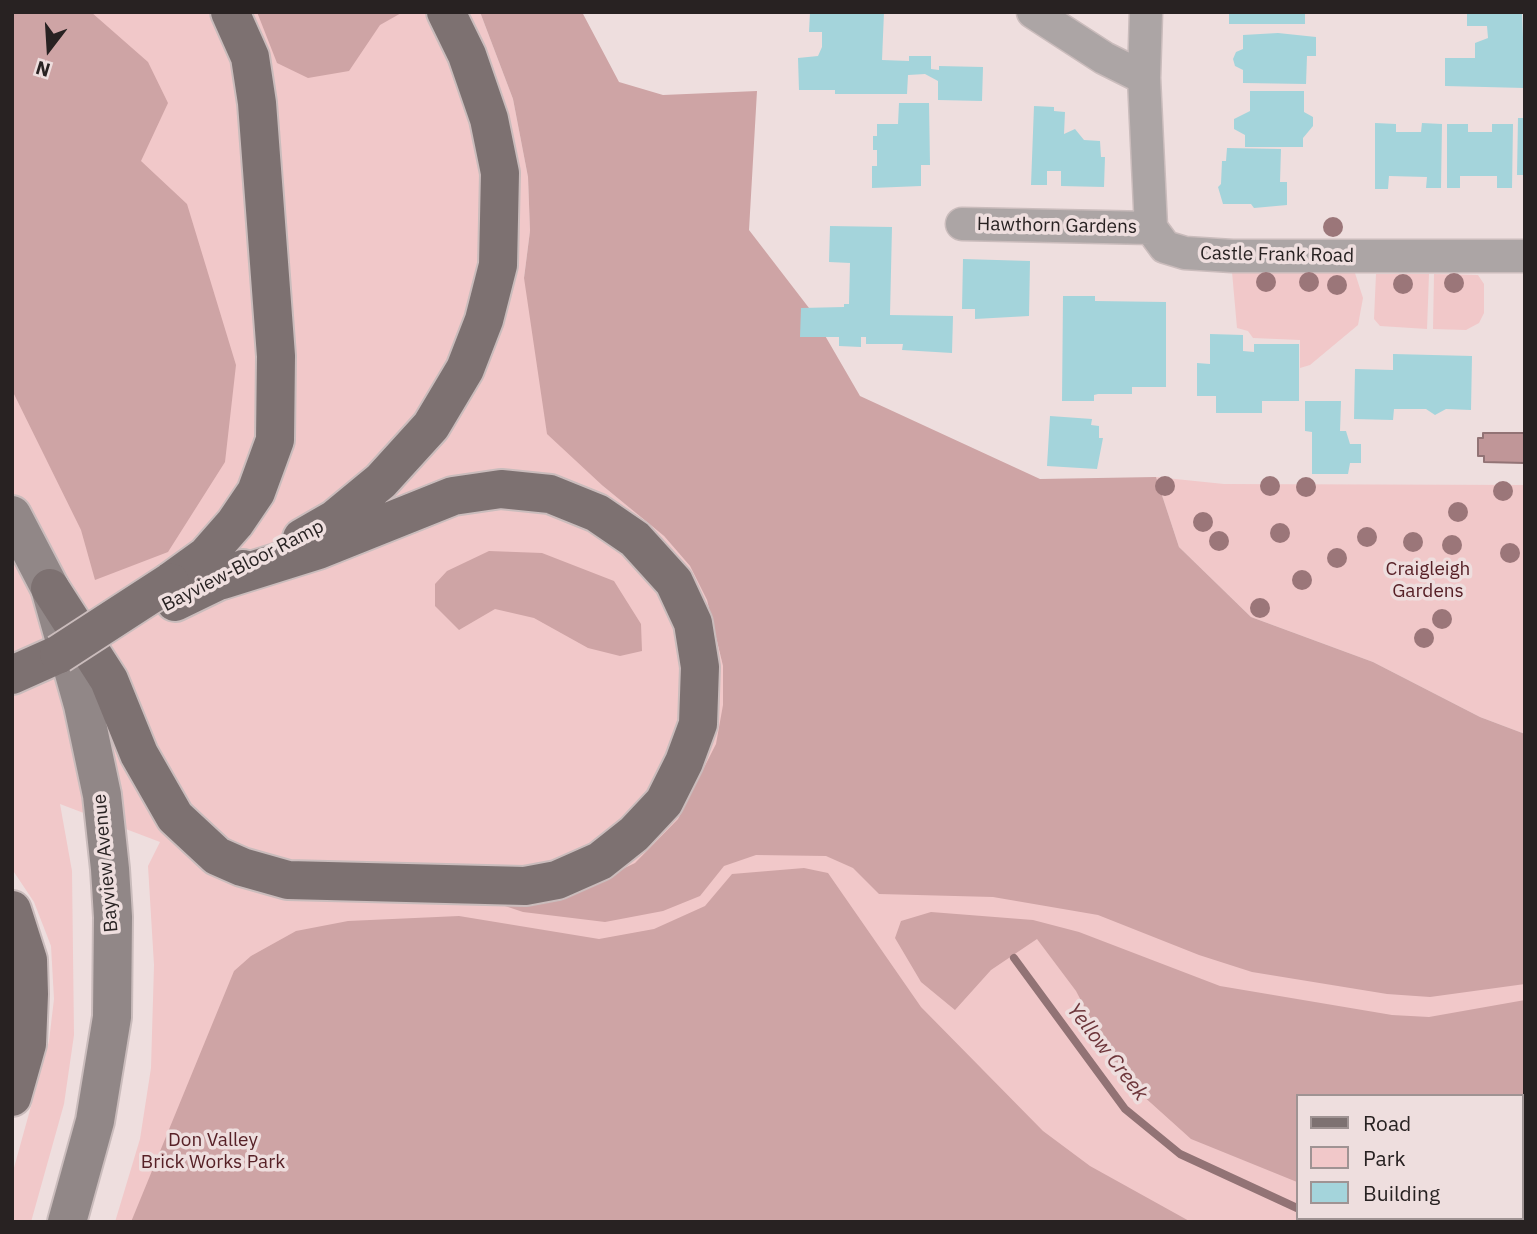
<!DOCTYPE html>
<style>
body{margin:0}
#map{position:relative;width:1537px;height:1234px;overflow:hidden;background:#eedede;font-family:"IBM Plex Sans",sans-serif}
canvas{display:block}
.frame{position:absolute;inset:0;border:14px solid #282222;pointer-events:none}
.legend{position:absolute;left:1296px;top:1094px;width:228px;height:126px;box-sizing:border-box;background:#eedede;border:2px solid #9f9393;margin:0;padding:9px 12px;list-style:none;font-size:21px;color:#282222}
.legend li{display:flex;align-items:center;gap:14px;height:35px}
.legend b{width:35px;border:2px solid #9f9393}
.north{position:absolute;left:14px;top:14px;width:70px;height:70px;-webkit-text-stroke:5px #eedede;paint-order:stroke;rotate:197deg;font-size:19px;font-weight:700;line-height:28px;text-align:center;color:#282222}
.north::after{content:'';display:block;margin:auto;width:24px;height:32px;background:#282222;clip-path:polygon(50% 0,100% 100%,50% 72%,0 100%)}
</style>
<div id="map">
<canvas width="1537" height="1234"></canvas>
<div class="frame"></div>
<ul class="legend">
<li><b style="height:9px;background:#7d7171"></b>Road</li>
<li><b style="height:19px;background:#f1c8c9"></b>Park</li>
<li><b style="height:19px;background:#a4d4db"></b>Building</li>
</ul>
<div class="north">N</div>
</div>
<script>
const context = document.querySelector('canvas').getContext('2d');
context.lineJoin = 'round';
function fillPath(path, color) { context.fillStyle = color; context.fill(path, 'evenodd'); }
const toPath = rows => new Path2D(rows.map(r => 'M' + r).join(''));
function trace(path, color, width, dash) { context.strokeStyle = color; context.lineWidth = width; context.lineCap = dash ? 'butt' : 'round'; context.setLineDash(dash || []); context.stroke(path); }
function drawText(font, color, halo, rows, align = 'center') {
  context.font = font + ' "IBM Plex Sans",sans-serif'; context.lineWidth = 7; context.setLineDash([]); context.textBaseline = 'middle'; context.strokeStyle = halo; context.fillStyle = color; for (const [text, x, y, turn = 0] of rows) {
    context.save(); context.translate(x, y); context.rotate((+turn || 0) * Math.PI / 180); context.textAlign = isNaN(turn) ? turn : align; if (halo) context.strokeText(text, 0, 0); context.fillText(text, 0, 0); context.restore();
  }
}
fillPath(toPath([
 [12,12,480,12,513,99,528,177,530,231,524,278,603,486,664,536,690,566,707,600,723,666,1525,885,1525,1222,115,1222,140,1139,151,1068,154,965,148,866,160,842,60,804,72,871,74,1035,64,1104,31,1222,12,1222,12,1175,49,1041,54,999,51,946,34,902,12,869],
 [1297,1096,1521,1096,1521,1218,1297,1218],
 [1232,272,1355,273,1363,298,1358,325,1310,365,1300,368,1300,340,1253,338,1248,331,1237,328],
 [1376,274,1429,274,1427,329,1380,326,1374,319],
 [1434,274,1478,275,1484,284,1484,313,1479,323,1466,330,1433,329],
 [1156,477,1224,484,1525,485,1525,734,1480,717,1373,662,1251,617,1179,547]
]), '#f1c8c9');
fillPath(toPath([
 [12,12,91,12,148,62,168,103,141,161,187,204,236,365,225,462,168,552,95,580,81,530,12,390],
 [257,12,403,12,380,25,349,71,308,78,277,63],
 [480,12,582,12,619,82,663,95,757,91,749,230,809,308,860,396,1040,479,1156,477,1179,547,1251,617,1373,662,1480,717,1525,734,1525,984,1430,997,1387,994,1252,972,1199,955,1098,915,993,897,879,894,853,868,826,856,756,855,724,866,700,896,663,911,605,922,523,912,496,903,585,887,635,863,678,819,716,744,723,705,723,666,707,600,690,566,664,536,603,486,547,434,524,278,530,231,528,177,513,99],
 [489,551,542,553,614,581,641,624,642,651,620,656,588,648,534,618,495,609,459,630,435,606,435,584,447,571],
 [804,868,828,873,921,1007,1043,1131,1090,1166,1191,1222,131,1222,234,971,251,956,296,931,348,921,459,916,599,939,654,929,705,906,732,874],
 [931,912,1033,920,1079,932,1220,986,1392,1015,1429,1017,1525,1000,1525,1222,1386,1222,1378,1218,1521,1218,1521,1096,1297,1096,1297,1182,1191,1139,1121,1076,1076,991,1037,939,991,970,955,1010,921,982,895,938,901,921]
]), '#cea4a5');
const water = toPath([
 [1483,433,1525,433,1525,463,1484,462,1484,456,1478,456,1478,438,1483,438,1483,433]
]);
fillPath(water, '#c09698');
trace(water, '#927375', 2);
trace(toPath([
 [1014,958,1125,1109,1180,1154,1297,1208],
 [1320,1218,1327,1222]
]), '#927375', 8);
fillPath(toPath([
 [810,12,884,12,882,60,909,61,909,56,931,56,931,69,939,70,939,66,983,67,982,101,938,100,938,81,925,74,908,75,907,94,835,94,835,90,799,90,798,58,818,56,822,47,822,32,809,32],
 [1229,12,1305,12,1305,24,1229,24],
 [1467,12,1522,12,1525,88,1445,86,1445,58,1475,58,1475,43,1488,38,1487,26,1467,26],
 [1278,33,1316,37,1316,56,1307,56,1306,84,1243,83,1243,70,1235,66,1233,59,1236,52,1243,49,1243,35],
 [1250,91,1304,91,1304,112,1313,117,1313,126,1303,138,1303,147,1245,147,1245,135,1234,129,1234,119,1250,111],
 [899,103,929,103,930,165,921,165,921,186,872,188,872,166,877,166,877,150,873,150,873,136,877,136,877,124,898,124],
 [1034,106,1054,107,1054,111,1065,112,1064,134,1075,129,1084,140,1100,141,1101,157,1105,157,1104,187,1061,186,1061,171,1047,171,1047,185,1031,185],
 [1518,118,1525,118,1525,175,1517,175],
 [1375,123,1396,124,1396,132,1421,132,1422,123,1442,124,1441,188,1426,188,1427,177,1389,176,1388,189,1375,189],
 [1447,124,1468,124,1468,132,1492,132,1492,124,1513,124,1512,188,1497,188,1497,176,1460,176,1460,188,1447,188],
 [1227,148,1281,149,1280,182,1287,182,1287,205,1254,208,1251,204,1223,204,1218,187,1221,184,1222,161,1226,161],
 [830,226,892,227,890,315,953,316,952,353,902,350,903,344,866,344,866,337,861,337,861,347,839,346,839,337,800,337,801,308,844,307,844,304,849,304,850,263,829,262],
 [963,259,1030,261,1029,316,975,319,975,309,962,309],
 [1063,296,1095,296,1095,301,1166,302,1166,387,1132,387,1132,394,1098,394,1094,395,1094,401,1062,401],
 [1210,334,1243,335,1243,351,1254,352,1254,344,1299,344,1299,401,1262,401,1262,413,1216,413,1216,396,1197,396,1197,363,1210,364],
 [1393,354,1472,356,1471,410,1446,409,1435,415,1426,409,1394,409,1393,420,1354,419,1355,369,1393,370],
 [1305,401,1341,401,1340,431,1346,431,1350,444,1361,444,1361,463,1350,463,1348,474,1312,474,1312,432,1305,431],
 [1050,416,1092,419,1091,425,1099,426,1099,438,1103,438,1097,469,1047,466]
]), '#a4d4db');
const street = toPath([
 [1033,12,1104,58,1144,78],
 [1146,12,1144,78,1151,228,1165,247,1185,253,1232,256,1525,256],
 [962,224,1151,228]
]);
const secondary = toPath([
 [12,515,50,588,83,705,102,795,110,869,113,917,112,1017,95,1121,67,1222]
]);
const primary = toPath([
 [302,538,335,519,381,481,431,426,465,369,484,320,498,265,500,173,489,119,467,55,446,12],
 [170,582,206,556,235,523,256,492,275,440,276,356,257,103,250,57,230,12],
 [50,588,109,680,139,754,175,817,217,856,242,867,288,880,525,886,557,880,600,861,634,834,664,802,684,762,698,724,700,667,693,623,674,582,635,539,597,513,550,494,501,489,453,496,318,550,222,580],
 [175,602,243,569],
 [12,675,59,654],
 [12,910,28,960,29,994,27,1044,12,1097]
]);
trace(street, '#cabcbc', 35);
trace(secondary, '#cabcbc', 42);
trace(primary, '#cabcbc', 42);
trace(street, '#aca5a5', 32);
trace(secondary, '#918787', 38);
trace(primary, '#7d7171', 38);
const primaryBridge = toPath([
 [59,654,170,582]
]);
trace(primaryBridge, '#cabcbc', 42, []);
trace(primaryBridge, '#7d7171', 38);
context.fillStyle = '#9b7679';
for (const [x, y] of [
 [1333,227],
 [1266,282],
 [1309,282],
 [1454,283],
 [1403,284],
 [1337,285],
 [1165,486],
 [1270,486],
 [1306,487],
 [1503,491],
 [1458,512],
 [1203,522],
 [1280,533],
 [1367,537],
 [1219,541],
 [1413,542],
 [1452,545],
 [1510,553],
 [1337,558],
 [1302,580],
 [1260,608],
 [1442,619],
 [1424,638]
]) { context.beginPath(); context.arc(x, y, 10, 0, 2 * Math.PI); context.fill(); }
drawText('19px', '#282222', '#eedede', [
 ["Hawthorn Gardens",1057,226,1],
 ["Castle Frank Road",1277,255,1],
 ["Bayview-Bloor Ramp",243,566,-27],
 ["Bayview Avenue",106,863,-95]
]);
drawText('19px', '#572127', '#eedede', [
 ["Craigleigh",1428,570],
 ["Gardens",1428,592],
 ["Don Valley",213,1141],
 ["Brick Works Park",213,1163]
]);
drawText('italic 21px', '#6d353a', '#eedede', [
 ["Yellow Creek",1107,1052,52]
]);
</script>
